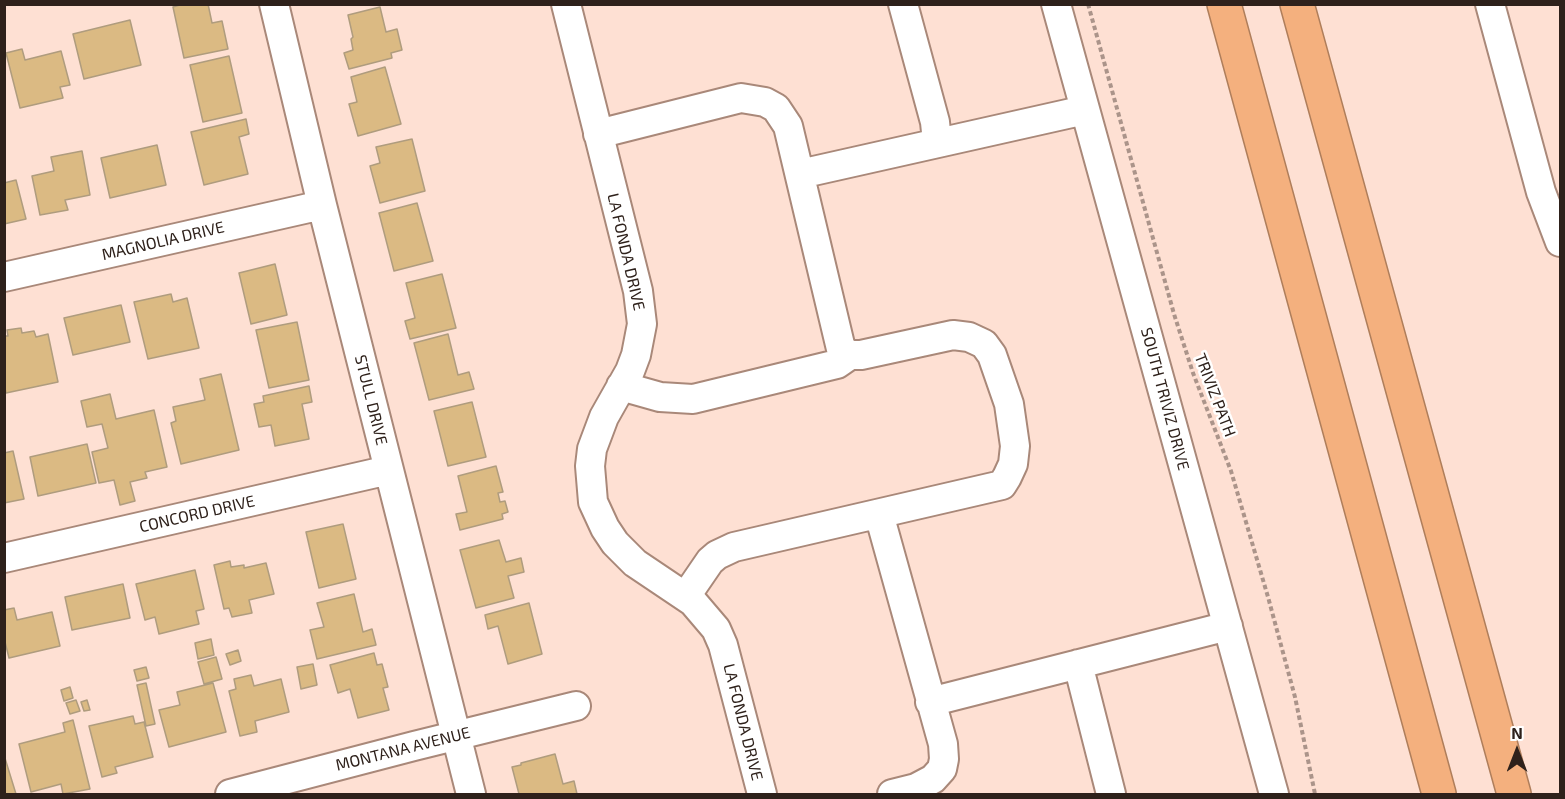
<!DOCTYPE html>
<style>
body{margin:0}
#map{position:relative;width:1565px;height:799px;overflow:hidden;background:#fee0d3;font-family:"Exo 2",sans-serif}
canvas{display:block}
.frame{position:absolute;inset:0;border:6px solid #2e211b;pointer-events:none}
.north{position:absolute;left:1487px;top:721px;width:60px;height:60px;-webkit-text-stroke:4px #fff;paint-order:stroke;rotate:0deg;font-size:16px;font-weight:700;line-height:24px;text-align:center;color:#2e211b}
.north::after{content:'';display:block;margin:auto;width:21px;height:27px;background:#2e211b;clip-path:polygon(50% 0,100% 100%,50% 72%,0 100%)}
</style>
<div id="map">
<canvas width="1565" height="799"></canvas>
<div class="frame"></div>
<div class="north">N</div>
</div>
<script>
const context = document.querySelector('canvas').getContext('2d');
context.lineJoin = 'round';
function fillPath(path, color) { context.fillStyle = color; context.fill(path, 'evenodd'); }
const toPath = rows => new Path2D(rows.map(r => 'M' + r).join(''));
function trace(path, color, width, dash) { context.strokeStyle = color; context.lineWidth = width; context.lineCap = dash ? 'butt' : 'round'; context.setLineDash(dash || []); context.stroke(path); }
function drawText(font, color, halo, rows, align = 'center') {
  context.font = font + ' "Exo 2",sans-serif'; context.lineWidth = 5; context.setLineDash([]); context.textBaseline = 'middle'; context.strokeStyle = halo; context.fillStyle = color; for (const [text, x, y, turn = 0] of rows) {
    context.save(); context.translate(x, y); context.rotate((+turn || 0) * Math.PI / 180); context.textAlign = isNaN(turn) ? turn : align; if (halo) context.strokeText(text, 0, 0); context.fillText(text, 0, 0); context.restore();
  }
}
const building = toPath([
 [183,4,208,4,212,23,222,21,228,49,184,58,173,7,183,4],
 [380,7,386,32,397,29,402,50,391,53,392,58,349,69,344,53,353,50,351,39,353,37,348,15,380,7],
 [130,20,141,65,84,79,73,34,130,20],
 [22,49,25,60,61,51,70,85,60,87,63,98,20,108,6,53,22,49],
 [229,56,242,113,203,122,190,65,229,56],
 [385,67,401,124,358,136,349,104,357,102,351,77,385,67],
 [246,119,249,134,239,137,248,174,204,185,191,132,246,119],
 [412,139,425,191,380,203,370,166,380,163,376,147,412,139],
 [157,145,166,185,110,198,101,158,157,145],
 [82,151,90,195,65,200,68,210,40,215,32,176,54,171,51,157,82,151],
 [16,180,26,219,4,224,4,183,16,180],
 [417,203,433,261,394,271,379,213,417,203],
 [275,264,287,315,251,324,239,273,275,264],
 [442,274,456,328,410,339,405,321,415,318,406,283,442,274],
 [171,294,173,302,187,298,199,348,148,359,134,302,171,294],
 [121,305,130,342,73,355,64,318,121,305],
 [297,322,309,380,269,388,256,330,297,322],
 [21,328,22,333,34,331,36,337,48,334,58,382,6,393,4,384,4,336,8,336,7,330,21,328],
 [448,334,458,375,469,372,474,389,429,400,414,343,448,334],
 [221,374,239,450,181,464,171,423,176,421,173,407,205,400,200,379,221,374],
 [309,386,312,402,302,404,309,439,275,446,271,425,259,427,254,404,264,402,263,396,309,386],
 [110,394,116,419,154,410,167,467,145,472,147,478,130,482,135,501,120,505,114,480,99,483,92,452,108,448,102,424,87,427,81,401,110,394],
 [472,402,486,457,448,466,434,411,472,402],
 [87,444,96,483,38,496,30,457,87,444],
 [13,451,24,499,4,503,4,453,13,451],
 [496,466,503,492,498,493,500,502,505,501,508,512,502,514,503,519,460,530,456,514,467,512,458,476,496,466],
 [343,524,356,579,319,588,306,532,343,524],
 [499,540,506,562,521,558,524,572,508,576,514,598,476,608,460,550,499,540],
 [230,561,231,567,244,565,244,568,266,563,274,594,249,600,252,613,232,617,229,608,224,609,214,565,230,561],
 [195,570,204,609,196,611,199,624,159,634,155,617,145,620,136,584,195,570],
 [123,584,130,618,72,630,65,597,123,584],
 [354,594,363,632,372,629,376,645,317,659,310,630,324,627,317,603,354,594],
 [529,603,542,654,508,664,498,626,488,629,485,615,529,603],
 [14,608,17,620,52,612,60,646,9,658,4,638,4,610,14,608],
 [211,639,214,655,198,659,195,643,211,639],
 [238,650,241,661,230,665,226,654,238,650],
 [374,653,377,665,382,664,388,687,383,688,389,710,358,718,350,689,338,693,330,665,374,653],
 [216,657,222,679,204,684,198,662,216,657],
 [313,664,317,685,301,689,297,667,313,664],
 [146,667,149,678,137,681,134,670,146,667],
 [251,675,254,686,281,679,289,712,255,721,257,732,240,736,229,691,236,689,234,679,251,675],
 [146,683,155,724,146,726,137,685,146,683],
 [213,683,226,732,169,747,159,710,180,705,177,692,213,683],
 [70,687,73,698,64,701,61,690,70,687],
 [76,700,80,711,70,714,66,703,76,700],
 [87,700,90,710,84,711,81,702,87,700],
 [133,716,135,724,144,722,153,757,115,767,117,773,102,777,89,726,133,716],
 [73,720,90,789,63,794,61,784,31,792,19,744,65,732,63,723,73,720],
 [555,754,563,784,574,781,577,794,519,794,512,767,521,765,521,763,555,754],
 [4,755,16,794,4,794,4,755]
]);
fillPath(building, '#dbba83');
trace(building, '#af9c7e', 1.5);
const minor = toPath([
 [274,4,322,205,471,794],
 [566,4,638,291,642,324,636,355,630,371,604,417,592,449,590,466,593,502,605,528,615,543,635,563,693,602,716,629,723,645,762,794],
 [903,4,935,122,937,142],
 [1056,4,1274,794],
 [1490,4,1541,192,1560,242],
 [598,134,741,98,765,102,776,108,788,126,841,349,850,355,861,355,953,335,969,337,984,344,992,355,1009,404,1015,446,1013,464,1007,477,1002,485,734,547,717,555,710,561,686,596],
 [800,174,1085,110],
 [4,277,322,205],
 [621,386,660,397,693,399,837,364,850,355],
 [879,514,943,744,944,759,942,769,933,779,916,788,892,794],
 [4,558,389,470],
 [1078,664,1111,794],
 [930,702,1228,626],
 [230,794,414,746,576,706]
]);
const highway = toPath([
 [1224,4,1439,794],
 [1297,4,1514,794]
]);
trace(minor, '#a98879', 32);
trace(highway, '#af7e5b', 36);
trace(toPath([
 [1088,4,1174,314,1193,373,1231,471,1268,597,1295,697,1315,794]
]), '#ab948a', 4, [4.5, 3]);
trace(minor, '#fff', 28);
trace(highway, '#f4b07e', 33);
drawText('16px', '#2e211b', '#fff', [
 ["MAGNOLIA DRIVE",163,241,-13],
 ["LA FONDA DRIVE",626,252,77],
 ["TRIVIZ PATH",1215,395,69],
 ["SOUTH TRIVIZ DRIVE",1165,399,75],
 ["STULL DRIVE",371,400,76],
 ["CONCORD DRIVE",197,514,-13],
 ["LA FONDA DRIVE",743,722,76],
 ["MONTANA AVENUE",403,749,-14]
]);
</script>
